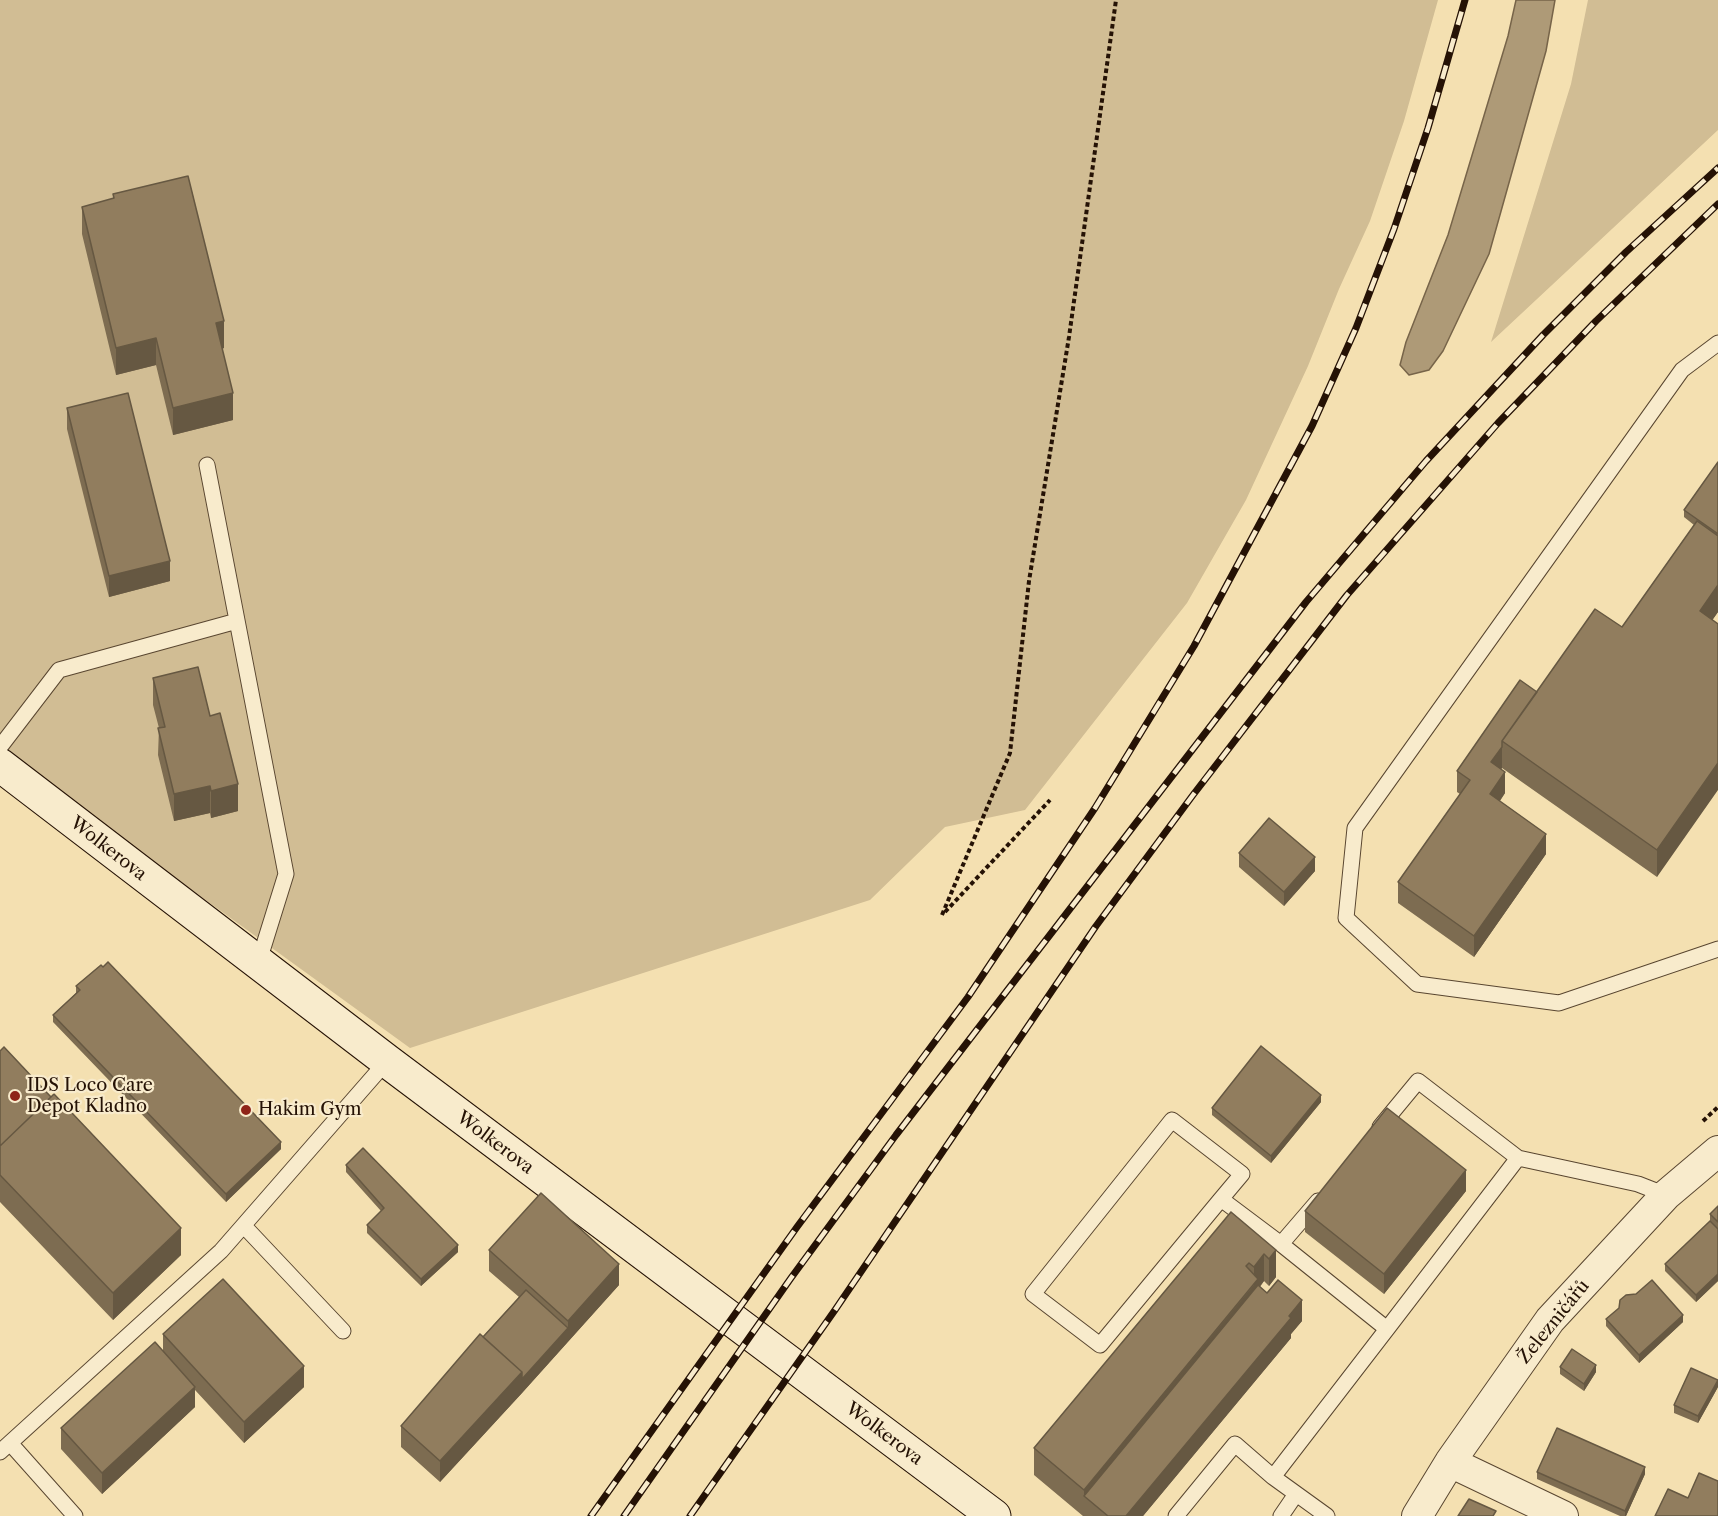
<!DOCTYPE html>
<meta charset="utf-8">
<style>
body{margin:0}
canvas{display:block;background:#f4e0b1}
</style>
<canvas width="1718" height="1516"></canvas>
<script>
const context = document.querySelector('canvas').getContext('2d');
context.lineJoin = 'round';
function fillPath(path, color) { context.fillStyle = color; context.fill(path, 'evenodd'); }
const toPath = rows => new Path2D(rows.map(r => 'M' + r).join(''));
function trace(path, color, width, dash) { context.strokeStyle = color; context.lineWidth = width; context.lineCap = dash ? 'butt' : 'round'; context.setLineDash(dash || []); context.stroke(path); }
function drawText(font, color, halo, rows, align = 'center') {
  context.font = font + ' "Libre Caslon Text",serif'; context.lineWidth = 4.5; context.setLineDash([]); context.textBaseline = 'middle'; context.strokeStyle = halo; context.fillStyle = color; for (const [text, x, y, turn = 0] of rows) {
    context.save(); context.translate(x, y); context.rotate((+turn || 0) * Math.PI / 180); context.textAlign = isNaN(turn) ? turn : align; if (halo) context.strokeText(text, 0, 0); context.fillText(text, 0, 0); context.restore();
  }
}
fillPath(toPath([
 [0,0,1438,0,1404,121,1370,221,1339,289,1308,366,1246,500,1187,603,1025,810,945,827,870,900,410,1048,80,809,0,746],
 [1588,0,1718,0,1718,130,1491,342,1571,84]
]), '#d1bd94');
const water = toPath([
 [1516,0,1555,0,1546,51,1489,254,1443,351,1429,370,1409,375,1400,365,1406,342,1448,235,1508,36,1516,0]
]);
fillPath(water, '#ae9a77');
trace(water, '#776449', 1.5);
const service = toPath([
 [1718,343,1682,370,1355,828,1346,918,1417,984,1559,1003,1718,949],
 [207,465,286,874,258,964],
 [0,747,59,670,237,621],
 [1380,1127,1418,1081,1518,1158,1638,1184,1666,1195],
 [1221,1199,1242,1174,1172,1120,1033,1294,1100,1345,1221,1199,1281,1244],
 [1318,1201,1281,1244,1387,1329,1518,1158],
 [244,1226,343,1331],
 [10,1443,75,1516],
 [0,1452,221,1251,387,1061],
 [1176,1516,1235,1444,1273,1477],
 [1281,1516,1296,1494],
 [1327,1516,1273,1477,1387,1329]
]);
const minor = toPath([
 [1450,1462,1563,1516],
 [1417,1516,1450,1462,1550,1320,1666,1195,1718,1151]
]);
const secondary = toPath([
 [0,765,387,1061,994,1516]
]);
trace(service, '#594630', 17);
trace(minor, '#594630', 32);
trace(secondary, '#251205', 35);
trace(toPath([
 [945,912,1050,800],
 [942,915,1010,753,1029,581,1069,337,1116,0],
 [1703,1121,1718,1107]
]), '#251205', 4, [4.5, 3]);
trace(service, '#f8ebcc', 15);
trace(minor, '#f8ebcc', 30);
trace(secondary, '#f8ebcc', 33);
const rail = toPath([
 [591,1516,797,1227,968,997,1095,808,1194,646,1312,426,1356,328,1394,229,1428,128,1465,0],
 [624,1516,791,1278,896,1135,1306,602,1426,461,1543,335,1626,252,1718,168],
 [690,1516,835,1310,1096,926,1193,795,1347,595,1498,423,1596,321,1718,204]
]);
trace(rail, '#251205', 7);
trace(rail, '#f8ebcc', 4.5, [14]);
fillPath(toPath([
 [113,194,224,348,222,349,233,420,173,435,156,365,116,375,82,234,82,207,113,199],
 [67,408,170,581,109,597,67,429],
 [1718,462,1718,612,1712,620,1657,877,1502,768,1501,769,1505,793,1500,801,1546,854,1474,957,1398,903,1398,882,1460,794,1457,792,1457,771,1537,692,1622,627,1694,525,1684,517,1684,510],
 [153,678,210,716,238,811,211,818,210,813,174,821,158,755,159,728,153,705],
 [1239,853,1315,871,1284,906,1239,867],
 [76,986,281,1149,226,1202,53,1022,53,1015,76,993],
 [0,1051,181,1255,113,1320,0,1202],
 [1321,1102,1271,1163,1212,1115,1212,1108],
 [346,1165,458,1252,421,1286,367,1233,367,1225,381,1211,346,1172],
 [1466,1191,1384,1294,1305,1232,1305,1211],
 [1718,1206,1718,1281,1696,1302,1665,1271,1665,1264,1710,1221,1710,1214],
 [1231,1212,1276,1250,1276,1277,1269,1286,1264,1281,1260,1287,1302,1321,1291,1334,1291,1338,1143,1516,1083,1516,1034,1475,1034,1448],
 [489,1250,619,1285,522,1393,440,1482,401,1447,401,1426,519,1297,489,1271],
 [1606,1319,1683,1322,1639,1363,1606,1326],
 [163,1334,304,1387,244,1443,195,1390,195,1407,102,1494,61,1449,61,1428,163,1351],
 [1560,1367,1596,1372,1584,1391,1560,1374],
 [1718,1387,1698,1423,1674,1413,1674,1405],
 [1537,1472,1645,1474,1626,1516,1620,1516,1537,1479]
]), '#7d6c51');
fillPath(toPath([
 [224,321,224,348,216,350,216,323],
 [156,338,156,365,116,375,116,348],
 [233,393,233,420,173,435,173,408],
 [170,561,170,581,109,597,109,576],
 [1718,585,1718,612,1700,638,1700,611],
 [1502,747,1502,768,1491,783,1491,762],
 [1718,763,1718,790,1657,877,1657,850],
 [1505,772,1505,793,1490,815,1490,794],
 [238,784,238,811,211,818,211,791],
 [210,786,210,813,174,821,174,794],
 [1546,834,1546,854,1474,957,1474,936],
 [1315,857,1315,871,1284,906,1284,892],
 [1321,1095,1321,1102,1271,1163,1271,1156],
 [281,1142,281,1149,226,1202,226,1194],
 [1466,1170,1466,1191,1384,1294,1384,1274],
 [181,1228,181,1255,113,1320,113,1293],
 [458,1245,458,1252,421,1286,421,1279],
 [1276,1250,1276,1277,1269,1286,1269,1259],
 [1264,1254,1264,1281,1084,1496,1084,1490,1254,1285,1254,1267],
 [619,1264,619,1285,522,1393,440,1482,440,1461,522,1372,568,1328,568,1321],
 [1718,1274,1718,1281,1696,1302,1696,1295],
 [1302,1300,1302,1321,1291,1334,1291,1338,1143,1516,1126,1516],
 [1683,1315,1683,1322,1639,1363,1639,1355],
 [1596,1365,1596,1372,1584,1391,1584,1384],
 [304,1366,304,1387,244,1443,244,1422],
 [1718,1380,1718,1387,1698,1423,1698,1416],
 [195,1387,195,1407,102,1494,102,1473],
 [1645,1467,1645,1474,1626,1516,1625,1516,1625,1511]
]), '#665842');
const building = toPath([
 [188,176,224,321,216,323,233,393,173,408,156,338,116,348,82,207,114,198,113,194,188,176],
 [128,393,170,561,109,576,67,408,128,393],
 [1718,462,1718,534,1684,510,1718,462],
 [1697,521,1718,536,1718,585,1700,611,1718,624,1718,763,1657,850,1502,741,1595,609,1622,627,1697,521],
 [198,667,210,716,220,713,238,784,211,791,210,786,174,794,158,728,165,727,153,678,198,667],
 [1520,680,1537,692,1502,741,1502,747,1491,762,1505,772,1490,794,1546,834,1474,936,1398,882,1470,780,1457,771,1520,680],
 [1269,818,1315,857,1284,892,1239,853,1269,818],
 [108,962,281,1142,226,1194,53,1015,80,990,76,986,101,965,103,967,108,962],
 [1261,1046,1321,1095,1271,1156,1212,1108,1261,1046],
 [4,1047,51,1097,0,1146,0,1051,4,1047],
 [54,1094,181,1228,113,1293,0,1175,0,1146,54,1094],
 [1387,1108,1466,1170,1384,1274,1305,1211,1387,1108],
 [363,1148,458,1245,421,1279,367,1225,384,1208,346,1165,363,1148],
 [541,1193,619,1264,568,1321,489,1250,541,1193],
 [1718,1206,1718,1222,1710,1214,1718,1206],
 [1231,1212,1276,1250,1269,1259,1264,1254,1254,1267,1249,1263,1246,1266,1258,1279,1084,1490,1034,1448,1231,1212],
 [1710,1221,1718,1229,1718,1274,1696,1295,1665,1264,1710,1221],
 [223,1279,304,1366,244,1422,163,1334,223,1279],
 [1278,1280,1302,1300,1289,1316,1291,1318,1126,1516,1108,1516,1084,1496,1258,1285,1267,1293,1278,1280],
 [1652,1280,1683,1315,1639,1355,1606,1319,1619,1308,1620,1300,1626,1295,1636,1294,1652,1280],
 [526,1290,568,1328,522,1379,522,1372,483,1337,526,1290],
 [480,1334,522,1372,440,1461,401,1426,480,1334],
 [155,1342,195,1387,102,1473,61,1428,155,1342],
 [1572,1349,1596,1365,1584,1384,1560,1367,1572,1349],
 [1691,1368,1718,1380,1698,1416,1674,1405,1691,1368],
 [1557,1428,1645,1467,1625,1511,1537,1472,1557,1428],
 [1699,1473,1718,1481,1718,1516,1655,1516,1668,1489,1688,1498,1699,1473],
 [1469,1499,1496,1511,1493,1516,1458,1516,1469,1499]
]);
fillPath(building, '#917d5e');
trace(building, '#665842', 1.5);
for (const [x, y, r, color] of [
 [15,1096,6,"#8f2418"],
 [246,1110,6,"#8f2418"]
]) { const dot = new Path2D(); dot.arc(x, y, r, 0, 2 * Math.PI); context.fillStyle = color; context.fill(dot); trace(dot, '#f8ebcc', 2); }
drawText('18px', '#251205', '#f8ebcc', [
 ["Wolkerova",108,849,38],
 ["Wolkerova",495,1143,37],
 ["Železničářů",1554,1322,-51],
 ["Wolkerova",884,1434,37]
]);
drawText('18px', '#251205', '#f8ebcc', [
 ["IDS Loco Care",27,1086],
 ["Depot Kladno",27,1107],
 ["Hakim Gym",258,1110]
], 'left');
</script>
